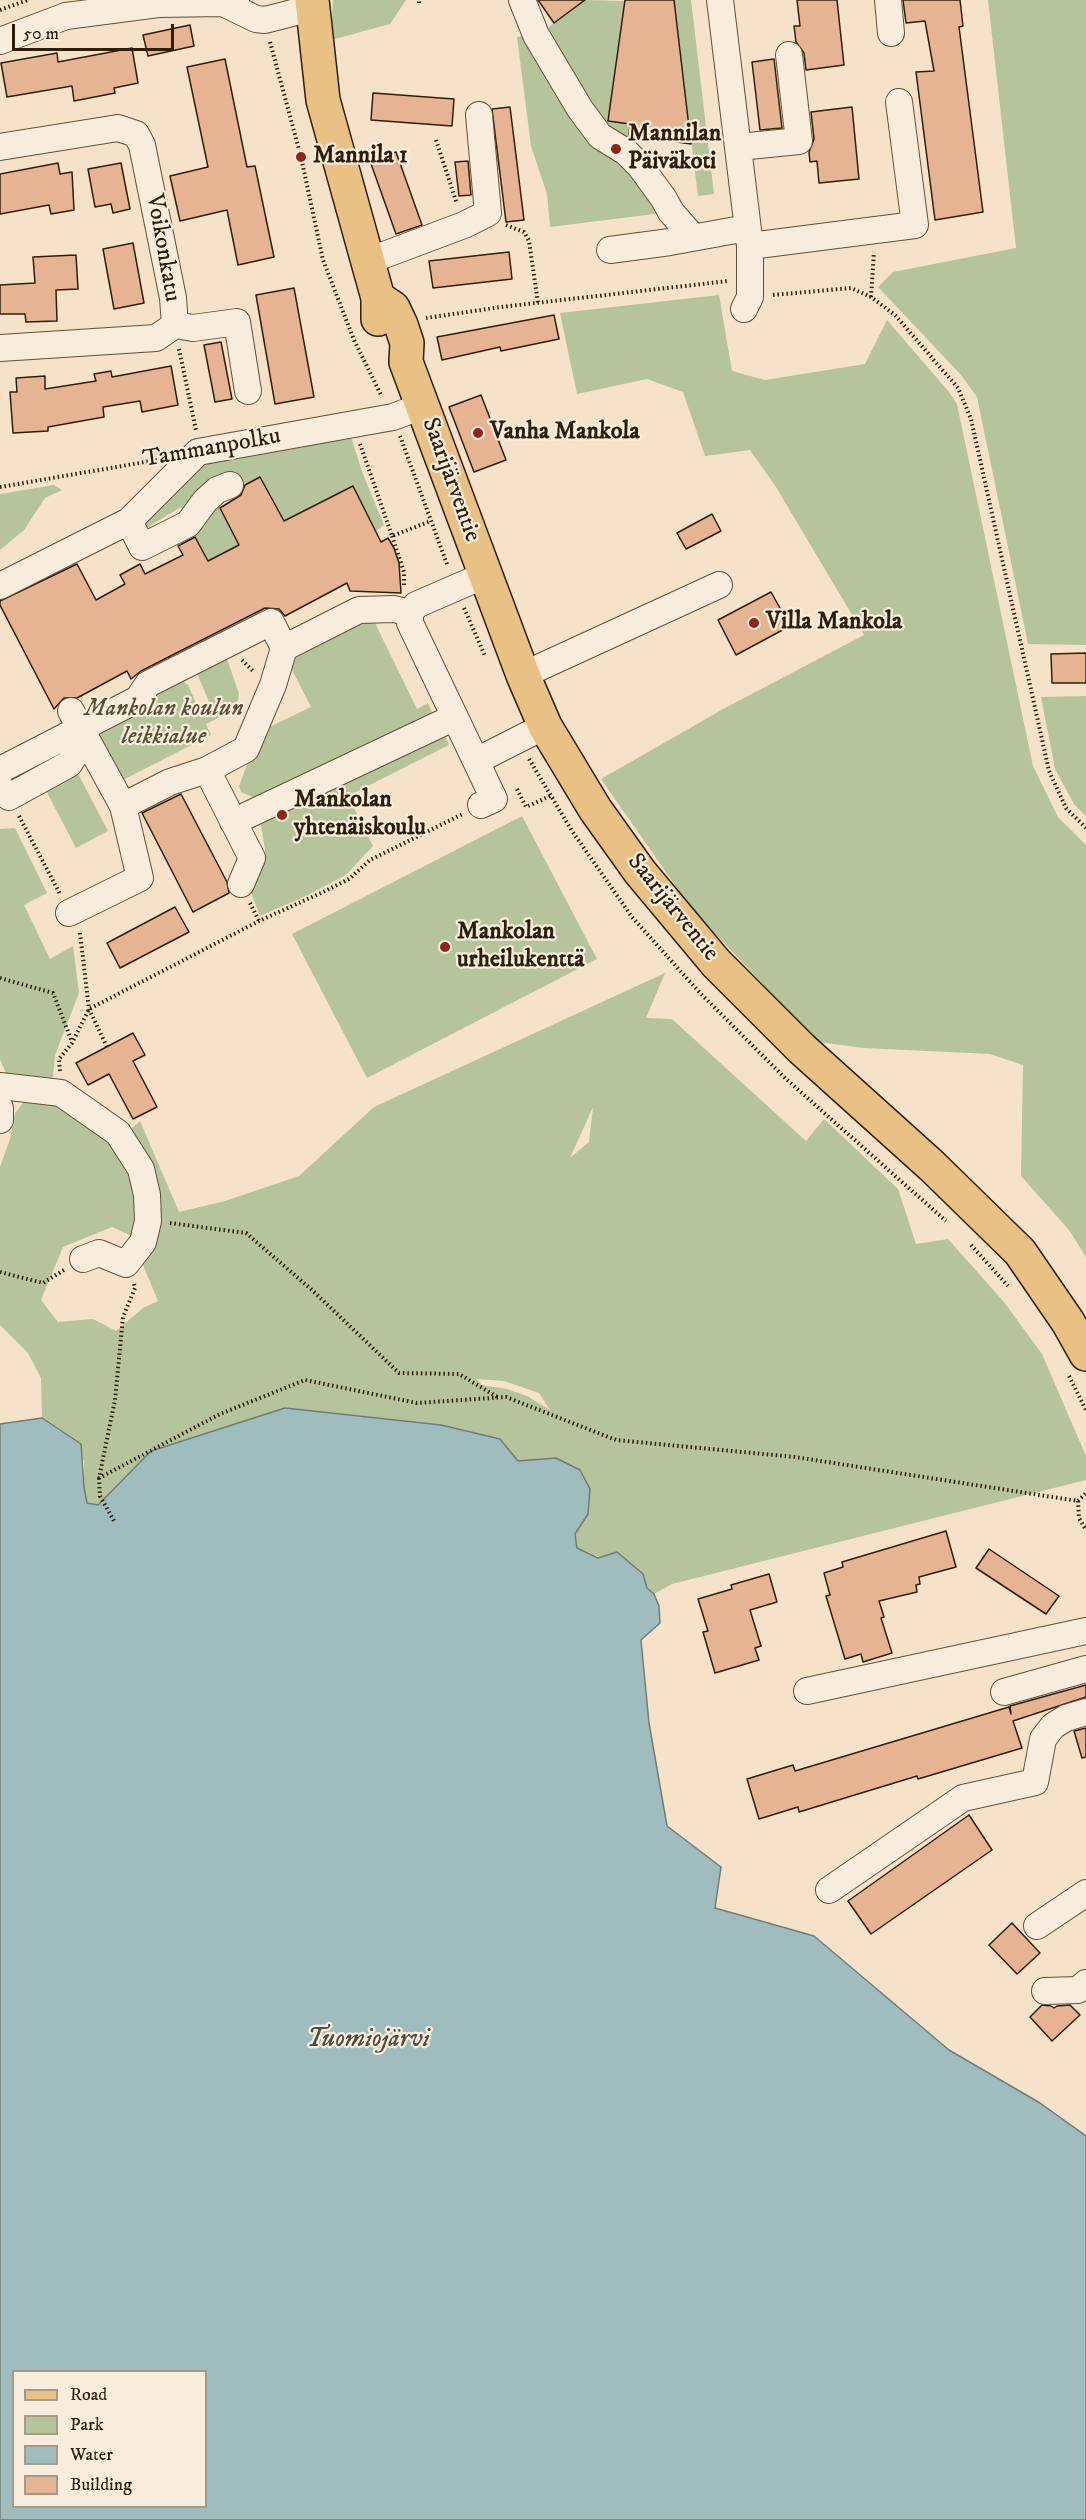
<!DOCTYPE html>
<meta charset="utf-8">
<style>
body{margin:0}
#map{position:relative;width:1086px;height:2520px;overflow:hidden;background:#f5e2c9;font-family:"IM FELL DW Pica",serif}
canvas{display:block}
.legend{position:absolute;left:12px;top:2370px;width:195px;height:138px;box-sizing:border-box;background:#f8ecdc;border:2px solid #a79a88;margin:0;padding:8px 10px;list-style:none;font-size:18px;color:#2e1f0b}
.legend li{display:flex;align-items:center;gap:12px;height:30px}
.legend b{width:30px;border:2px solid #a79a88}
.scale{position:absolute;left:12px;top:24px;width:162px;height:27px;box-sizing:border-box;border:3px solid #2e1f0b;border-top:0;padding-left:8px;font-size:18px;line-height:21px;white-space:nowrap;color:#2e1f0b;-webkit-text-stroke:4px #f8ecdc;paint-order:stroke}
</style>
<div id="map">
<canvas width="1086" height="2520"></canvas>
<ul class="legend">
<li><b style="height:8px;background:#eac184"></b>Road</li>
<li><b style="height:16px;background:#b6c49b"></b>Park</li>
<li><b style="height:16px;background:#9fbcbe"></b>Water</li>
<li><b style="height:16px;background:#e7b493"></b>Building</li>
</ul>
<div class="scale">50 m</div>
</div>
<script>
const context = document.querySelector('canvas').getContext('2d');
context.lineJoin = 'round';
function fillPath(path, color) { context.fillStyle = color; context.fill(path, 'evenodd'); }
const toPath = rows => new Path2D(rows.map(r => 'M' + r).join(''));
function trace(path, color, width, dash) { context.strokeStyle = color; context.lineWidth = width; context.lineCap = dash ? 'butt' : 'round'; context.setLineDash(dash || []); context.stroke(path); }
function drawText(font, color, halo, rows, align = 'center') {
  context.font = font + ' "IM FELL DW Pica",serif'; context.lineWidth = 4.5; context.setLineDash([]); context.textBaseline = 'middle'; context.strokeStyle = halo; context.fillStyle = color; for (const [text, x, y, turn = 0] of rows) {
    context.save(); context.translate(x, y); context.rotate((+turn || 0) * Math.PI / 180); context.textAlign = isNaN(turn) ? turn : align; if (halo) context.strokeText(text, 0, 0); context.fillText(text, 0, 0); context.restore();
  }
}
fillPath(toPath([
 [333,0,406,0,390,24,331,40],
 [585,0,625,1,608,120,630,124,629,135,669,196,678,195,678,211,550,227,547,194,531,146,517,37,541,33],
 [674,0,691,0,714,194,698,196],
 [988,0,1086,0,1086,645,1028,644,977,397,961,375,878,287,893,272,1016,248],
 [719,295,732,371,765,380,865,364,887,320,949,392,957,404,1033,766,1058,817,1086,845,1086,1257,1069,1230,1021,1176,1023,1065,990,1054,864,1048,818,1042,691,908,601,779,725,708,864,635,776,487,750,450,705,456,683,392,647,379,577,394,560,313],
 [349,431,363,474,384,525,376,531,353,486,284,521,260,477,246,484,232,481,187,518,181,507,141,531,138,521,196,467,212,460],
 [54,485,62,490,45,498,24,530,0,550,0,494],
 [216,500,239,545,208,561,189,526],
 [364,619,373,619,417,709,428,703,435,719,277,796,252,797,241,792,239,786,259,732,311,707,288,662,322,644,321,641],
 [224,650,239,694,236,709,206,724,211,735,117,783,89,729,149,691,178,682,184,682,188,685,200,712,209,705,209,702,194,666],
 [1086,696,1086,816,1074,804,1055,769,1041,697],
 [442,728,449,745,348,796,373,846,346,875,306,896,260,916,248,885,264,865,265,850,261,825,265,816],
 [75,768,108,831,76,848,43,785],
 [522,816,597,959,367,1078,292,934],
 [15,828,47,893,24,905,50,959,73,946,79,993,55,1055,53,1077,27,1084,8,1078,0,1059,0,829],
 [665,973,646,1018,672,1019,806,1141,824,1119,898,1189,916,1244,948,1239,1004,1302,1042,1354,1086,1456,1086,1480,672,1584,654,1594,647,1588,643,1574,577,1548,575,1534,588,1514,556,1458,518,1461,500,1439,441,1425,285,1408,112,1492,99,1505,87,1503,84,1487,84,1461,66,1434,42,1418,41,1378,28,1353,0,1325,0,1167,10,1139,15,1113,27,1098,67,1104,112,1138,142,1193,134,1237,112,1227,63,1247,41,1300,58,1322,93,1319,116,1331,143,1308,158,1301,143,1265,155,1244,161,1212,131,1129,140,1121,179,1212,225,1201,299,1176,374,1107],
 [593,1107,589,1142,570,1158],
 [477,1379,504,1381,539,1393,550,1410,527,1396,507,1389,482,1385]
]), '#b6c49b');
const water = toPath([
 [285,1408,441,1425,500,1439,518,1461,556,1458,580,1470,590,1489,588,1514,575,1534,577,1548,598,1558,617,1552,643,1574,647,1588,654,1594,659,1606,660,1623,641,1640,649,1723,667,1826,721,1867,715,1908,814,1936,949,2050,1040,2103,1086,2136,1086,2520,0,2520,0,1424,42,1418,81,1444,84,1487,87,1503,98,1505,151,1451,285,1408],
 [14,2372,206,2372,206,2506,14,2506,14,2372]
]);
fillPath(water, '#9fbcbe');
trace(water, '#727d76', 1.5);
const building = toPath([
 [538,0,585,0,554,23,538,0],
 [625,0,674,0,691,144,629,135,630,124,608,121,625,0],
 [797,0,837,0,844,65,806,70,804,53,796,42,794,26,800,26,797,0],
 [903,0,960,0,963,26,959,27,983,212,935,220,916,72,934,71,925,21,906,23,903,0],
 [190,25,194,46,148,56,143,35,190,25],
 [132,48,138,83,114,88,115,93,74,101,72,86,7,97,1,63,57,53,58,62,132,48],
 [225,59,247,167,255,166,274,257,238,265,227,210,180,221,170,176,208,167,187,67,225,59],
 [774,59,782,128,760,130,752,62,774,59],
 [373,93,454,99,452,126,371,120,373,93],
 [510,107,524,220,506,222,492,109,510,107],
 [852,107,859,179,819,183,817,161,810,162,809,152,814,139,811,112,852,107],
 [396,152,422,225,396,234,370,161,396,152],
 [468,161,471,195,459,196,455,162,468,161],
 [58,163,60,174,72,172,74,210,51,214,49,205,0,214,0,174,58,163],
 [121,163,130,209,113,213,111,204,95,207,88,169,121,163],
 [133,243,144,303,114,309,103,249,133,243],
 [509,252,512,279,433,288,429,261,509,252],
 [76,255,78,289,56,290,57,321,26,322,25,314,0,314,0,285,35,283,33,257,76,255],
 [294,288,314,397,275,404,256,295,294,288],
 [554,315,559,339,501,351,500,347,442,360,437,337,554,315],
 [221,342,232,399,215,402,204,345,221,342],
 [171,366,178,405,142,412,140,401,103,407,104,417,48,427,48,431,13,433,10,392,17,392,16,378,45,376,45,389,96,381,94,374,111,371,112,377,171,366],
 [481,395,506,460,474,472,449,407,481,395],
 [260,477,284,521,353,486,381,542,388,538,394,548,399,563,401,593,350,591,347,583,285,616,279,609,265,608,141,671,131,679,127,671,77,698,64,698,54,709,0,605,0,601,77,564,96,600,125,584,120,575,140,564,145,574,183,555,178,546,195,537,208,561,239,545,220,508,241,495,245,485,260,477],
 [712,514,721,531,686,549,677,533,712,514],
 [771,592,790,626,736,655,718,620,771,592],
 [1086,653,1086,683,1052,683,1051,654,1086,653],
 [181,794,227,882,229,893,193,912,142,813,181,794],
 [175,907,189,932,120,968,107,943,175,907],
 [133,1033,145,1055,133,1061,157,1107,133,1119,109,1074,88,1085,76,1063,133,1033],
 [946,1531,956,1567,919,1577,920,1584,916,1585,917,1592,879,1601,884,1617,881,1618,892,1653,863,1662,861,1654,845,1659,826,1596,830,1595,824,1573,843,1567,842,1562,946,1531],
 [989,1549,1059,1596,1046,1614,976,1568,989,1549],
 [769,1574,777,1602,750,1610,761,1646,755,1648,759,1660,715,1673,703,1632,708,1631,698,1599,732,1589,731,1585,769,1574],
 [1086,1685,1086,1697,1013,1721,1022,1748,918,1779,917,1776,799,1812,798,1807,759,1819,747,1779,793,1765,795,1771,1009,1707,1011,1714,1010,1706,1086,1685],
 [1086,1728,1086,1757,1082,1758,1074,1731,1086,1728],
 [969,1815,992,1850,871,1934,848,1901,969,1815],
 [1012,1923,1040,1953,1017,1974,989,1945,1012,1923],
 [1042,2005,1051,2006,1054,2008,1057,2006,1070,2005,1080,2015,1052,2041,1030,2017,1042,2005]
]);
fillPath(building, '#e7b493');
trace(building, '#2e1f0b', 1.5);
const minor = toPath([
 [522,0,536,35,580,109,600,136,626,152,640,166,664,199,671,212,693,237],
 [720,0,750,246,750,297,744,309],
 [888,0,891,33],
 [223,3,256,19,265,20,312,8],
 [0,41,66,16,158,4,223,3,236,0],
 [0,147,118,128,136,134,142,145,173,298,175,325,156,338,0,348],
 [739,147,799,141,789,55],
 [750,246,915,225,899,102],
 [610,250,670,242,747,228],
 [368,261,464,225,488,213,479,115],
 [175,325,193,328,237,322,248,391],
 [129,521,142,547,188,524,205,501,217,490,230,485],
 [0,586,129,521,198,452,393,417,422,406],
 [523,675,719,585],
 [71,711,123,806,170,782,207,770,246,749,273,685,284,648,359,610,394,609,410,613],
 [476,761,545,726],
 [0,770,138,699,148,684,271,622,284,648],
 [207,770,252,858,241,884],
 [0,787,9,797,69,764,86,737],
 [481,805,494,799,410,623,410,613,416,605,485,575],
 [233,822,455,717],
 [69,913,140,878,123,806],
 [0,1086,61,1093,118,1133,141,1169,147,1195,148,1221,143,1242,126,1264,99,1253,83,1259],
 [0,1108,0,1120],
 [807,1691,1086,1631],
 [1004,1692,1086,1669],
 [829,1890,963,1798,1035,1782,1043,1739,1053,1726,1066,1718,1086,1712],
 [1037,1926,1086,1893],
 [1045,1991,1078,1990,1086,1983]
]);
const major = toPath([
 [312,0,323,100,378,298,378,319],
 [378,298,393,308,401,325,407,343,406,362,523,675,545,726,595,809,640,872,716,963,802,1049,932,1166,1020,1252,1068,1322,1086,1354]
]);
trace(minor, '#60503a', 28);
trace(major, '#2e1f0b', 36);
trace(toPath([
 [419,3,419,0],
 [0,10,28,0],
 [270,42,301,157,323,260,354,340,382,397],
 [436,140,457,204],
 [506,225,524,232,529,241,538,303],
 [773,295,851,288,871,297,895,315,958,388,971,419,1049,771,1066,808,1086,828],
 [871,297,874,252],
 [426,318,501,307,728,281],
 [179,349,196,430],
 [400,436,448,567],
 [360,444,392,536,431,521],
 [0,487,157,460],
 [392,536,404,572,404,587],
 [464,608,485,656],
 [242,660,254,672],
 [529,759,572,831,632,917,701,994,786,1079,946,1221],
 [517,789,526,807,550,796],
 [19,816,60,894],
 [250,903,259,921],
 [80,933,89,1009,107,1047],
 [0,978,53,993,72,1042],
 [60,1071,59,1059,72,1043,89,1009,259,921,321,893,349,879,370,860,463,814],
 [170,1223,246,1233,312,1290,399,1373,459,1374,499,1398],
 [971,1245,1008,1286],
 [0,1272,43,1283,64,1270],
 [134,1284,135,1288,123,1317,115,1400,99,1478,220,1414,305,1380,417,1403,506,1397,616,1440,795,1457,1078,1501],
 [1069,1376,1086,1410],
 [99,1478,100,1496,114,1521],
 [1078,1501,1079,1518,1086,1530],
 [1078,1501,1086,1493]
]), '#2e1f0b', 4, [1.5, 3]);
trace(minor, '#f8ecdc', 26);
trace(major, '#eac184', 33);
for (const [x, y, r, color] of [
 [616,149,6,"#8f2418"],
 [301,157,6,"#8f2418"],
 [478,433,6,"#8f2418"],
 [754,623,6,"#8f2418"],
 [282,815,6,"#8f2418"],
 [445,947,6,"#8f2418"]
]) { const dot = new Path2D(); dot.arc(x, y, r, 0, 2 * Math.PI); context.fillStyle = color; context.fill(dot); trace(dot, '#f8ecdc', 2); }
drawText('bold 24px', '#2e1f0b', '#f8ecdc', [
 ["Mannilan",628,135],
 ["Päiväkoti",628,163],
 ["Mannila 1",313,157],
 ["Vanha Mankola",490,433],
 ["Villa Mankola",766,623],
 ["Mankolan",294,801],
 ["yhtenäiskoulu",294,829],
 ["Mankolan",457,933],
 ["urheilukenttä",457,961]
], 'left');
drawText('24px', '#2e1f0b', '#f8ecdc', [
 ["Voikonkatu",162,248,80],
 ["Tammanpolku",212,449,-10],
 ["Saarijärventie",450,480,70],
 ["Saarijärventie",672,908,51]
]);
drawText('italic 24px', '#575136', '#f8ecdc', [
 ["Mankolan koulun",164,710],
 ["leikkialue",164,738]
]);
drawText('italic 26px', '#504e41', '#f8ecdc', [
 ["Tuomiojärvi",368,2041]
]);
</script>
